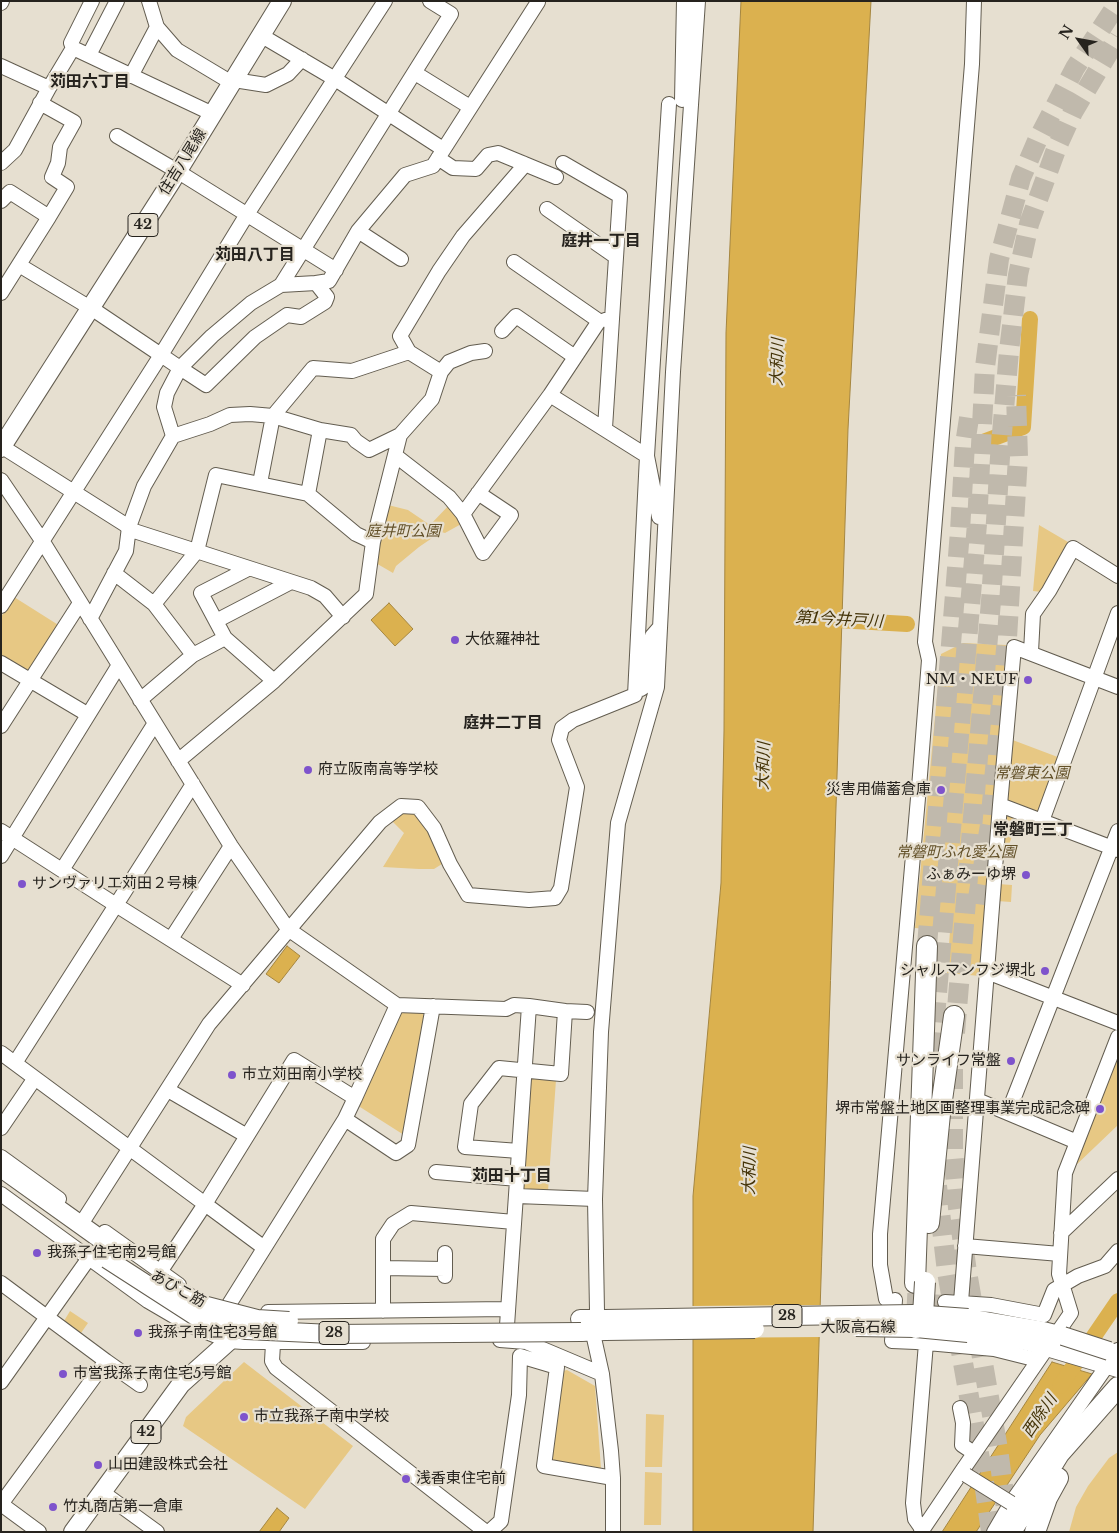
<!DOCTYPE html>
<meta charset="utf-8">
<style>
body{margin:0}
#map{position:relative;width:1119px;height:1533px;overflow:hidden;background:#e6dfd0;font-family:"Libre Baskerville",serif}
canvas{display:block}
.frame{position:absolute;inset:0;border:2px solid #26231e;pointer-events:none}
.north{position:absolute;left:1054px;top:15px;width:50px;height:50px;-webkit-text-stroke:4px #e6dfd0;paint-order:stroke;rotate:302deg;font-size:14px;font-weight:700;line-height:20px;text-align:center;color:#26231e}
.north::after{content:'';display:block;margin:auto;width:18px;height:22px;background:#26231e;clip-path:polygon(50% 0,100% 100%,50% 72%,0 100%)}
</style>
<div id="map">
<canvas width="1119" height="1533"></canvas>
<div class="frame"></div>
<div class="north">N</div>
</div>
<script>
const context = document.querySelector('canvas').getContext('2d');
context.lineJoin = 'round';
function fillPath(path, color) { context.fillStyle = color; context.fill(path, 'evenodd'); }
const toPath = rows => new Path2D(rows.map(r => 'M' + r).join(''));
function trace(path, color, width, dash) { context.strokeStyle = color; context.lineWidth = width; context.lineCap = dash ? 'butt' : 'round'; context.setLineDash(dash || []); context.stroke(path); }
function drawText(font, color, halo, rows, align = 'center') {
  context.font = font + ' "Libre Baskerville","Noto Sans JP",serif'; context.lineWidth = 4.5; context.setLineDash([]); context.textBaseline = 'middle'; context.strokeStyle = halo; context.fillStyle = color; for (const [text, x, y, turn = 0] of rows) {
    context.save(); context.translate(x, y); context.rotate((+turn || 0) * Math.PI / 180); context.textAlign = isNaN(turn) ? turn : align; if (halo) context.strokeText(text, 0, 0); context.fillText(text, 0, 0); context.restore();
  }
}
fillPath(toPath([
 [451,503,463,523,445,533,441,532,419,547,396,566,393,573,374,562,388,505,408,510,430,525],
 [1039,525,1068,542,1042,592,1033,591],
 [14,597,60,626,31,672,26,672,1,656,1,617],
 [963,643,1006,645,980,976,947,973,950,931,915,928,941,654],
 [1010,739,1063,759,1040,814,1009,803,1006,799],
 [400,811,418,813,443,854,442,864,434,869,419,869,383,867,404,833,390,819],
 [1007,814,1018,818,1009,845,1001,844,1003,817],
 [998,884,1012,885,1011,902,997,901],
 [401,1012,422,1013,426,1018,404,1135,360,1107,361,1096],
 [1118,1051,1118,1125,1073,1168],
 [534,1077,556,1080,548,1191,524,1190,521,1186,527,1086],
 [70,1311,88,1323,81,1333,64,1321],
 [244,1362,353,1446,305,1509,183,1426,186,1417],
 [567,1370,595,1386,601,1469,550,1462,559,1372],
 [646,1414,664,1415,662,1467,645,1467],
 [1118,1452,1118,1532,1069,1532,1076,1507,1088,1486,1109,1458],
 [645,1472,662,1473,661,1525,644,1525]
]), '#e7c884');
const water = toPath([
 [741,1,871,1,848,429,813,1532,693,1532,693,1196,721,883,724,731,726,333,741,1],
 [389,603,413,629,395,646,371,620,389,603],
 [287,946,300,956,279,983,266,974,287,946],
 [1052,1362,1092,1374,1040,1435,976,1532,942,1532,1052,1362],
 [277,1508,289,1518,279,1532,259,1532,277,1508]
]);
fillPath(water, '#dbb14f');
trace(water, '#a58640', 1);
fillPath(toPath([
 [823,1305,822,1337,691,1338,691,1306]
]), '#e6dfd0');
trace(toPath([
 [983,442,1023,427,1030,319],
 [820,619,907,624],
 [1060,1386,1118,1301]
]), '#dbb14f', 16);
trace(toPath([
 [886,1299,945,1302]
]), '#c0b9ac', 14, [14, 7]);
trace(toPath([
 [977,904,990,825,1007,638,1018,457,1016,395],
 [927,946,960,531,965,444,970,412],
 [955,1033,991,601,1000,457,1009,351,1018,275,1029,224,1057,147,1073,112,1118,37],
 [932,1052,977,524,985,367,999,259,1021,178,1037,141,1075,68,1118,3],
 [953,1069,953,1150,958,1208,967,1272,998,1449,1007,1516],
 [937,1186,947,1272,984,1482,991,1532]
]), '#c0b9ac', 20, [20, 10]);
const minor = toPath([
 [149,1,157,27,177,50,232,83],
 [430,1,451,14,281,285,251,303,212,336,180,368,206,385,255,337,287,315,301,317,325,302,327,297,316,283,329,281,358,231,405,175,433,166,538,2],
 [1,3,2,1],
 [262,36,335,79,443,149],
 [73,48,213,114],
 [89,55,117,1],
 [1,66,49,88,15,150,1,163],
 [415,73,470,107],
 [131,76,157,27],
 [234,80,266,85,288,74,302,59],
 [49,88,73,48,71,43,92,1],
 [682,100,684,1],
 [117,136,177,171,336,270],
 [438,158,453,168,476,169,488,155,498,153,556,177],
 [563,163,620,196,612,319],
 [1,201,10,192,49,217,67,187,52,177,58,163,60,147,74,122,40,103],
 [547,209,616,257],
 [358,231,401,259],
 [281,285,316,283],
 [1,293,49,217],
 [605,320,612,319,605,428],
 [502,331,516,316,575,357],
 [441,372,409,352,400,336,439,271,463,236,522,168,523,163],
 [550,395,647,456,659,517],
 [173,436,210,424,230,415,250,414,273,416,320,430,351,435,356,441,369,450,400,435],
 [1,446,129,527],
 [396,456,449,497,463,514,483,553,511,515,478,493],
 [1,480,43,542,231,846,288,929,397,1005],
 [260,483,273,416,313,368,352,371,409,352],
 [308,494,320,430],
 [463,514,550,395,599,321,514,262],
 [128,529,311,588,325,596,343,617],
 [114,573,154,604,193,655],
 [154,604,197,551,216,475,308,494,356,534,373,542],
 [1,606,161,355,97,312,19,265],
 [90,619,126,551,129,527,144,486,173,436,164,407,167,393,180,368,161,355,246,216,385,1],
 [216,621,291,582],
 [225,638,201,593,248,569],
 [1031,652,1033,614,1049,591,1073,548,1118,576],
 [1,663,87,714],
 [641,689,644,687,652,636,659,628],
 [140,700,193,655,225,638,274,681],
 [1,726,80,603],
 [178,761,274,681,366,594,373,542,400,435,432,399,441,372,449,362,471,353,485,351],
 [193,784,116,905,243,985],
 [1000,805,1118,850],
 [1042,821,1118,613],
 [1,831,116,905,15,1063],
 [1,856,119,665],
 [62,870,155,723],
 [171,939,231,846],
 [987,972,1118,1023],
 [565,1011,587,1012],
 [1,1053,205,1204,160,1272],
 [168,1090,247,1136],
 [977,1100,1077,1142],
 [1008,1113,1118,831],
 [345,1119,396,1153,408,1145,433,1006],
 [1,1128,35,1078],
 [519,1151,465,1147,471,1104,499,1068,561,1074,565,1011,529,1006],
 [1,1157,59,1199],
 [436,1172,518,1179],
 [1,1194,148,1301,189,1325,229,1341,243,1342,363,1342],
 [517,1196,595,1199],
 [85,1218,209,1024,380,822,401,806,418,807,434,828,450,864,468,895,529,900,555,898,561,888,577,787,559,740,562,728,573,720,635,695,647,456,669,104],
 [105,1232,179,1285],
 [1061,1233,1118,1179],
 [965,1246,1060,1254],
 [263,1247,205,1204,294,1060,355,1098,397,1005,506,1009,514,1005,529,1006,506,1340],
 [445,1253,445,1276],
 [383,1268,445,1269],
 [1,1283,106,1361,1,1504],
 [886,1299,880,1265,880,1234,920,775,929,660,925,642,972,64,974,1],
 [895,1300,892,1341,916,1342],
 [945,1302,991,1305,1044,1315,1054,1290,1078,1276,1105,1266,1118,1251],
 [961,1302,1000,805,1014,647,1118,687],
 [228,1306,345,1119,355,1098],
 [383,1311,383,1239,393,1224,411,1213,514,1222],
 [268,1312,506,1309],
 [917,1319,916,1342,994,1349,1038,1360],
 [500,1340,526,1342,602,1374],
 [273,1344,272,1361,276,1368,486,1532],
 [106,1361,140,1385],
 [1,1382,89,1258],
 [960,1408,963,1423,962,1445,974,1453],
 [966,1475,964,1468,1071,1313,1059,1274,1065,1173,1118,1037],
 [102,1492,157,1532],
 [1,1504,39,1532],
 [922,1529,915,1519,913,1503,926,1343],
 [489,1532,501,1521,519,1395,520,1356,557,1367,544,1466,613,1478],
 [613,1532,613,1478,611,1451,602,1374,594,1338,597,1311,595,1199,601,1032,618,823,657,687,673,372,698,1],
 [921,1532,964,1468],
 [994,1532,1011,1503,1118,1350]
]);
const major = toPath([
 [1,448,171,182,282,1],
 [1,1168,113,1248],
 [968,1318,1039,1330,1063,1336],
 [580,1319,605,1319],
 [581,1332,605,1331],
 [968,1333,996,1335,1030,1342,1118,1368],
 [73,1532,181,1384,229,1341]
]);
const highway = toPath([
 [929,1223,940,1114,954,1016],
 [915,1283,927,946],
 [1011,1532,1059,1454,1118,1387],
 [1035,1532,1047,1498,1058,1478]
]);
trace(minor, '#635d50', 16);
trace(major, '#635d50', 20);
trace(highway, '#635d50', 22);
trace(minor, '#fff', 14);
trace(major, '#fff', 18);
trace(highway, '#fff', 20);
const minorBridge = toPath([
 [966,1475,1011,1503]
]);
const majorBridge = toPath([
 [107,1259,197,1317,246,1330,332,1334,581,1332],
 [163,1283,203,1305,257,1319,289,1321],
 [605,1319,913,1314,968,1318],
 [856,1327,916,1328,968,1333],
 [605,1331,755,1329],
 [1063,1336,1109,1351]
]);
const highwayBridge = toPath([
 [916,1328,923,1315,925,1282]
]);
trace(minorBridge, '#635d50', 16, []);
trace(majorBridge, '#635d50', 20, []);
trace(highwayBridge, '#635d50', 22, []);
trace(minorBridge, '#fff', 14);
trace(majorBridge, '#fff', 18);
trace(highwayBridge, '#fff', 20);
for (const [x, y, r, color] of [
 [455,640,5,"#7e53cc"],
 [1028,680,5,"#7e53cc"],
 [308,770,5,"#7e53cc"],
 [941,790,5,"#7e53cc"],
 [1026,875,5,"#7e53cc"],
 [22,884,5,"#7e53cc"],
 [1045,971,5,"#7e53cc"],
 [1011,1061,5,"#7e53cc"],
 [232,1075,5,"#7e53cc"],
 [1100,1109,5,"#7e53cc"],
 [37,1253,5,"#7e53cc"],
 [138,1333,5,"#7e53cc"],
 [63,1374,5,"#7e53cc"],
 [244,1417,5,"#7e53cc"],
 [98,1465,5,"#7e53cc"],
 [406,1479,5,"#7e53cc"],
 [53,1507,5,"#7e53cc"]
]) { const dot = new Path2D(); dot.arc(x, y, r, 0, 2 * Math.PI); context.fillStyle = color; context.fill(dot); trace(dot, '#e6dfd0', 2); }
for (const [x, y, w] of [
 [143,225,30],
 [787,1316,30],
 [334,1333,30],
 [146,1432,30]
]) { const box = new Path2D(); box.roundRect(x - w / 2, y - 11.5, w, 23, 4); context.fillStyle = '#e6dfd0'; context.fill(box); trace(box, '#26231e', 1); }
drawText('bold 14px', '#26231e', null, [
 ["42",143,225],
 ["28",787,1316],
 ["28",334,1333],
 ["42",146,1432]
]);
drawText('15px', '#26231e', '#e6dfd0', [
 ["住吉八尾線",183,162,-58],
 ["あびこ筋",178,1289,29],
 ["大阪高石線",858,1328]
]);
drawText('italic 15px', '#635129', '#e6dfd0', [
 ["庭井町公園",403,532],
 ["常磐東公園",1032,774],
 ["常磐町ふれ愛公園",956,853]
]);
drawText('15px', '#26231e', '#e6dfd0', [
 ["大依羅神社",465,640],
 ["NM・NEUF",1018,680,"right"],
 ["府立阪南高等学校",318,770],
 ["災害用備蓄倉庫",931,790,"right"],
 ["ふぁみーゆ堺",1016,875,"right"],
 ["サンヴァリエ苅田２号棟",32,884],
 ["シャルマンフジ堺北",1035,971,"right"],
 ["サンライフ常盤",1001,1061,"right"],
 ["市立苅田南小学校",242,1075],
 ["堺市常盤土地区画整理事業完成記念碑",1090,1109,"right"],
 ["我孫子住宅南2号館",47,1253],
 ["我孫子南住宅3号館",148,1333],
 ["市営我孫子南住宅5号館",73,1374],
 ["市立我孫子南中学校",254,1417],
 ["山田建設株式会社",108,1465],
 ["浅香東住宅前",416,1479],
 ["竹丸商店第一倉庫",63,1507]
], 'left');
drawText('bold 16px', '#26231e', '#e6dfd0', [
 ["苅田六丁目",90,82],
 ["庭井一丁目",601,241],
 ["苅田八丁目",255,255],
 ["庭井二丁目",503,723],
 ["常磐町三丁",1033,830],
 ["苅田十丁目",512,1176]
]);
drawText('italic 16px', '#443307', '#e6dfd0', [
 ["大和川",778,362,-88],
 ["第1今井戸川",839,620,3],
 ["大和川",764,766,-88],
 ["大和川",750,1171,-89],
 ["西除川",1040,1416,-56]
]);
</script>
